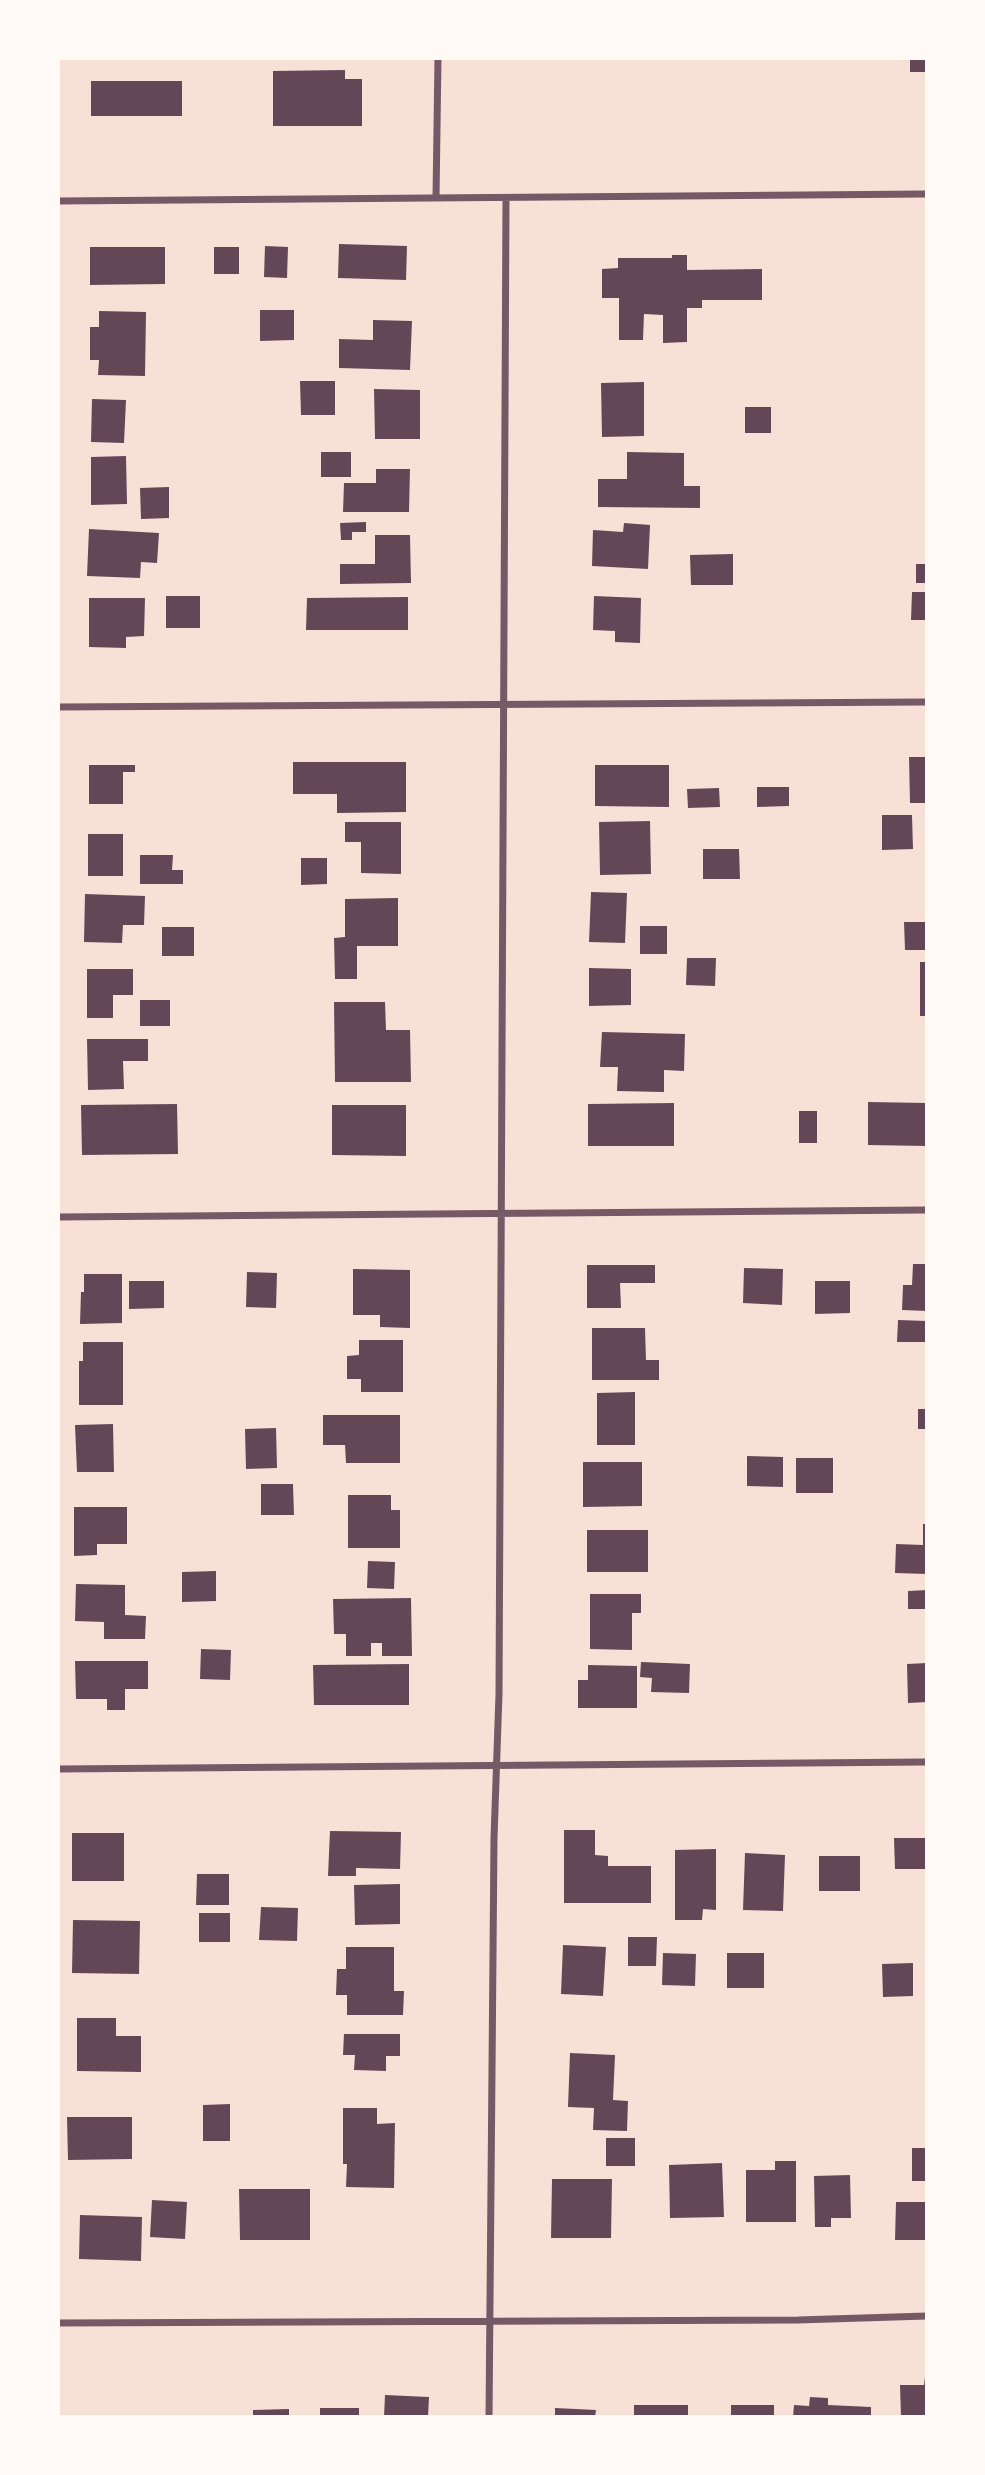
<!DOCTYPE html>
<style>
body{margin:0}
#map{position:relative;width:985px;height:2475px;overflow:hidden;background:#f7e1d7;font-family:"Fira Sans Condensed",sans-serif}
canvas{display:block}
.frame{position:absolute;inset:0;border:60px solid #fffaf5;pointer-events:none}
</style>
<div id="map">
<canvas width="985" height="2475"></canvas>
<div class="frame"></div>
</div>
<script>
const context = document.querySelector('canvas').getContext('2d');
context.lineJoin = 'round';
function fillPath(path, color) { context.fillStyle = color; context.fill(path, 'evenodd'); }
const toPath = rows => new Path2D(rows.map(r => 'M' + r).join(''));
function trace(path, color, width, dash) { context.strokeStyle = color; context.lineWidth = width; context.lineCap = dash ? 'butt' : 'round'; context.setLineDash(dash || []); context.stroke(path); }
fillPath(toPath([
 [910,58,927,58,927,72,910,72],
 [345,70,345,79,362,79,362,126,273,126,273,71],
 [91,81,182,81,182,116,91,116],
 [339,244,407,246,406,280,338,278],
 [265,246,288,247,287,278,264,277],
 [90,247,165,247,165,284,90,285],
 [214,247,239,247,239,274,214,274],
 [672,255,687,255,687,270,762,269,762,300,702,300,702,308,687,308,687,342,663,343,663,315,644,314,643,340,619,340,619,298,602,298,602,269,618,268,618,258,672,258],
 [260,310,294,310,294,340,260,341],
 [99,311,146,312,145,376,98,375,99,360,90,360,90,327,99,327],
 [373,320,412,321,410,370,339,368,339,339,373,340],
 [300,381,335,381,335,415,301,415],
 [644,382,644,436,602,437,601,383],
 [374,389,420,390,420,439,375,439],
 [92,399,126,400,124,443,91,442],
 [745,407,771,407,771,433,745,433],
 [321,452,351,452,351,477,321,477],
 [627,452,684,453,684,486,700,486,700,508,598,507,598,479,627,479],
 [126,456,127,504,91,505,91,457],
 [376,469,410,469,409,512,343,512,344,483,376,483],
 [169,487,169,518,141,519,140,488],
 [366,522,366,532,352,532,352,540,341,540,340,523],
 [624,523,650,525,648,569,592,566,593,530,623,532],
 [89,529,159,533,157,563,141,562,140,578,87,576],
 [375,535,410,535,411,583,340,584,340,564,375,564],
 [733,554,733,585,691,585,690,555],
 [916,564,927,564,927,583,916,583],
 [912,592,927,592,927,620,911,620],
 [166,596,200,596,200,628,166,628],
 [594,596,641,598,640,643,615,642,615,631,593,630],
 [408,597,408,630,306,630,307,598],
 [89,598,145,598,144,636,126,637,126,648,89,647],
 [909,757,927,757,927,803,910,803],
 [293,762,406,762,406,812,337,813,337,794,293,794],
 [89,765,135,765,135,772,123,772,123,804,89,804],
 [595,765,669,765,669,807,595,806],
 [757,787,789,787,789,806,757,807],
 [719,788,720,807,688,808,687,789],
 [882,815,912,815,913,849,882,850],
 [650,821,651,874,600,875,599,822],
 [345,822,401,822,401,874,361,873,361,842,345,842],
 [88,834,123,834,123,876,88,876],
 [703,849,739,849,740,879,703,879],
 [140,855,173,855,172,870,183,870,183,884,140,884],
 [301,858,327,858,327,884,301,885],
 [591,892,627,893,625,943,589,942],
 [85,894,145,896,144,925,123,925,122,943,84,942],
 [398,898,398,946,357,946,357,979,335,979,334,938,345,937,345,899],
 [904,922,927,922,927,950,905,950],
 [640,926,667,926,667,954,640,954],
 [162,927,194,927,194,956,162,956],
 [687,958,716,958,715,986,686,985],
 [920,962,927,962,927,1016,920,1016],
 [589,968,631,969,631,1005,589,1006],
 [87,969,133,969,133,995,113,995,113,1018,87,1018],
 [140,1000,170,1000,170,1026,140,1026],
 [334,1002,385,1002,386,1030,410,1030,411,1082,335,1082],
 [602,1032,685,1034,684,1071,664,1070,664,1092,617,1091,618,1067,600,1067],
 [87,1039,148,1039,148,1061,123,1061,124,1089,88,1090],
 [868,1102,927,1103,927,1146,868,1145],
 [674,1103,674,1146,588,1146,588,1104],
 [177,1104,178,1154,82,1155,81,1105],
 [332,1105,406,1105,406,1156,332,1155],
 [799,1111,817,1111,817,1143,799,1143],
 [913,1264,927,1264,927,1311,902,1310,903,1285,912,1285],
 [587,1265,655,1265,655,1283,620,1283,621,1308,587,1308],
 [744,1268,783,1269,782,1305,743,1303],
 [353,1269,410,1270,410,1328,380,1327,380,1315,353,1315],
 [247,1272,277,1273,276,1308,246,1307],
 [84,1274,122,1274,122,1323,80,1324,81,1292,84,1292],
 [129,1281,164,1281,164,1308,129,1309],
 [815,1281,850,1281,850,1313,815,1314],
 [898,1320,927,1321,927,1342,897,1342],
 [592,1328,645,1328,646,1360,659,1360,659,1380,592,1380],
 [359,1340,403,1340,403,1392,361,1392,361,1379,347,1379,347,1356,359,1355],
 [83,1342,123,1342,123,1405,79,1405,79,1361,83,1361],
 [635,1392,635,1445,597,1445,597,1393],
 [918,1409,927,1409,927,1429,918,1429],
 [323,1415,400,1415,400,1463,346,1463,345,1445,323,1445],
 [113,1424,114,1472,77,1472,75,1425],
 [276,1428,277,1468,246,1469,245,1429],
 [747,1456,783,1457,783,1487,747,1486],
 [796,1458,833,1458,833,1493,796,1493],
 [583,1462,642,1462,642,1506,583,1507],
 [261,1484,293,1484,294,1515,261,1515],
 [348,1495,391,1495,391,1510,400,1510,400,1548,348,1548],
 [74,1507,127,1507,127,1544,97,1544,97,1555,74,1556],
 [923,1524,927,1524,927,1574,895,1573,896,1544,923,1545],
 [587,1530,648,1530,648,1572,587,1572],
 [368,1561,395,1562,394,1589,367,1588],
 [216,1571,216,1601,182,1602,182,1572],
 [76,1584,125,1585,125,1615,146,1616,145,1639,104,1639,104,1622,75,1621],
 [927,1590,927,1609,908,1609,908,1591],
 [590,1594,641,1594,641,1613,632,1613,632,1650,590,1649],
 [411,1598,412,1656,382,1656,382,1643,371,1643,371,1656,346,1656,346,1634,334,1634,333,1599],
 [201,1649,231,1650,230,1680,200,1679],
 [75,1661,148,1661,148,1689,125,1689,125,1710,107,1710,107,1699,76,1699],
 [641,1662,690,1664,689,1693,651,1692,652,1678,640,1677],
 [927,1663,927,1702,908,1703,907,1664],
 [409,1664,409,1705,314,1705,313,1665],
 [588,1665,637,1666,637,1708,578,1708,578,1680,588,1680],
 [564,1830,595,1830,595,1855,608,1856,608,1866,651,1866,651,1903,564,1903],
 [330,1831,401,1832,400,1869,356,1868,356,1876,328,1876],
 [72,1833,124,1833,124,1881,72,1881],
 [894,1838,927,1838,927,1869,895,1869],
 [716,1849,716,1910,703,1909,702,1920,675,1920,675,1850],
 [745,1853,785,1855,783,1911,743,1910],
 [819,1856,860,1856,860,1891,819,1891],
 [197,1874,229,1874,229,1905,196,1905],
 [400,1884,400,1924,355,1925,354,1885],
 [261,1907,298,1908,297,1941,259,1940],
 [199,1913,230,1913,230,1942,199,1942],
 [73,1920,140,1921,139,1974,72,1973],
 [628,1937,657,1937,656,1966,628,1966],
 [563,1945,606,1947,603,1996,561,1994],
 [346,1947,394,1947,394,1991,404,1991,403,2015,347,2015,347,1995,336,1995,337,1969,346,1969],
 [663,1953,696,1954,695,1986,662,1985],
 [727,1953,764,1953,764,1988,727,1988],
 [913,1963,913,1996,883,1997,882,1964],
 [77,2018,116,2018,116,2036,141,2036,141,2072,77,2071],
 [344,2034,400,2034,400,2056,386,2056,386,2071,354,2070,355,2055,343,2055],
 [570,2053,615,2055,613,2100,628,2101,627,2131,593,2130,594,2108,568,2107],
 [230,2104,230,2141,203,2141,203,2105],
 [343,2108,377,2108,377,2124,395,2123,394,2188,346,2187,347,2164,343,2164],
 [67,2117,132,2117,132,2159,68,2160],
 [606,2138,635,2138,635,2166,606,2166],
 [912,2148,927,2148,927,2181,912,2181],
 [775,2161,796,2161,796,2222,746,2222,746,2170,775,2170],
 [722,2163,724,2217,670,2218,669,2165],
 [850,2175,851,2218,831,2218,831,2227,815,2227,814,2176],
 [552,2179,612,2179,611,2238,551,2238],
 [239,2189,310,2189,310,2240,240,2240],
 [152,2200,187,2202,185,2239,150,2237],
 [896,2202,927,2202,927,2240,895,2240],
 [80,2215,142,2217,141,2261,79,2259],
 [925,2377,927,2377,927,2417,901,2417,900,2385,924,2385],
 [385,2395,429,2397,428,2417,384,2417],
 [810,2397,828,2398,828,2405,871,2407,871,2417,793,2417,794,2405,809,2406],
 [634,2405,688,2405,688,2417,634,2417],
 [731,2405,774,2405,774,2417,731,2417],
 [320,2408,359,2408,359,2417,320,2417],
 [555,2408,596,2410,595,2417,555,2417],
 [289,2409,289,2417,253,2417,253,2410]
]), '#644757');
trace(toPath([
 [436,198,438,58],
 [58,201,927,194],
 [58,707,927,702],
 [58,1217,927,1210],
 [58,1769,927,1762],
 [58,2323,798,2320,927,2316],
 [489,2417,494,1838,499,1694,506,198]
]), '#755966', 7);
</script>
